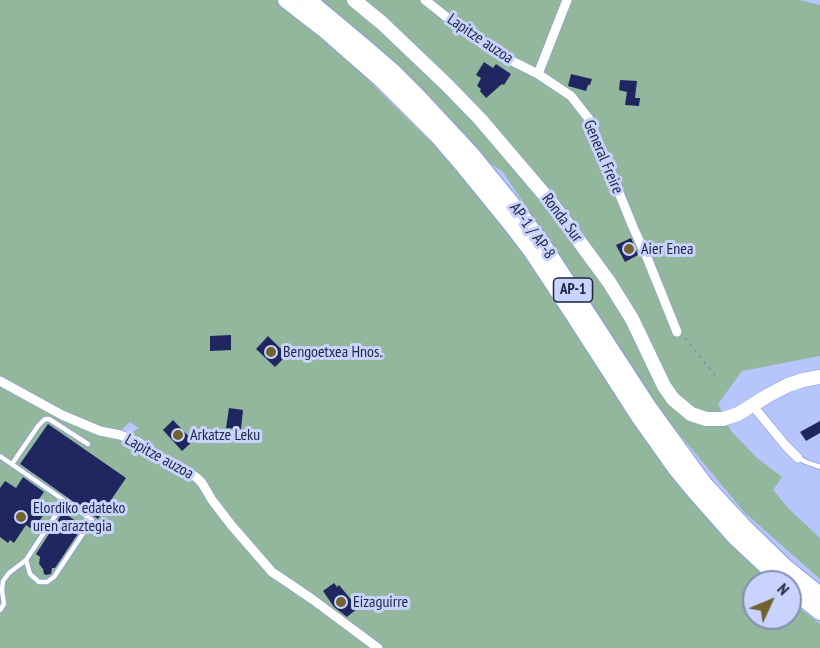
<!DOCTYPE html>
<style>
body{margin:0}
#map{position:relative;width:820px;height:648px;overflow:hidden;background:#b7c5fd;font-family:"PT Sans Narrow",sans-serif}
canvas{display:block}
.north{position:absolute;left:742px;top:570px;width:60px;height:60px;box-sizing:border-box;background:#c8d3fe;border:2px solid #848db2;border-radius:50%;rotate:46deg;font-size:16px;font-weight:700;line-height:24px;text-align:center;color:#1f253f}
.north::after{content:'';display:block;margin:auto;width:21px;height:27px;background:#70612f;clip-path:polygon(50% 0,100% 100%,50% 72%,0 100%)}
</style>
<div id="map">
<canvas width="820" height="648"></canvas>
<div class="north">N</div>
</div>
<script>
const context = document.querySelector('canvas').getContext('2d');
context.lineJoin = 'round';
function fillPath(path, color) { context.fillStyle = color; context.fill(path, 'evenodd'); }
const toPath = rows => new Path2D(rows.map(r => 'M' + r).join(''));
function trace(path, color, width, dash) { context.strokeStyle = color; context.lineWidth = width; context.lineCap = dash ? 'butt' : 'round'; context.setLineDash(dash || []); context.stroke(path); }
function drawText(font, color, halo, rows, align = 'center') {
  context.font = font + ' "PT Sans Narrow",sans-serif'; context.lineWidth = 6; context.setLineDash([]); context.textBaseline = 'middle'; context.strokeStyle = halo; context.fillStyle = color; for (const [text, x, y, turn = 0] of rows) {
    context.save(); context.translate(x, y); context.rotate((+turn || 0) * Math.PI / 180); context.textAlign = isNaN(turn) ? turn : align; if (halo) context.strokeText(text, 0, 0); context.fillText(text, 0, 0); context.restore();
  }
}
fillPath(toPath([
 [0,0,799,0,820,5,820,356,742,371,718,404,731,431,757,458,782,477,773,490,789,509,820,538,820,579,745,513,666,418,503,172,370,82,435,146,489,209,552,290,604,377,650,447,721,535,770,582,754,582,754,618,790,618,790,601,820,624,820,648,0,648,0,382,21,395,62,415,100,431,120,435,122,439,139,445,162,461,185,473,199,483,219,515,256,558,261,555,215,498,206,482,198,475,166,458,129,434,139,428,130,422,119,432,101,429,64,414,0,378]
]), '#92b79c');
fillPath(toPath([
 [484,62,493,68,496,64,511,74,504,85,502,84,486,98,480,91,481,89,477,86,481,78,476,75],
 [571,74,592,79,590,85,588,85,586,91,568,86],
 [620,80,637,81,635,98,640,98,639,106,625,105,627,92,619,90],
 [631,238,638,255,625,262,616,245],
 [231,335,231,350,210,351,210,336],
 [268,336,287,355,275,367,256,349],
 [229,408,243,410,241,429,226,428],
 [173,420,193,441,182,451,163,430],
 [820,421,820,433,806,441,800,432],
 [48,424,126,478,98,519,20,464],
 [23,477,44,492,36,503,47,510,33,530,26,525,14,543,10,540,8,543,0,537,0,488,5,481,16,488],
 [63,512,83,526,55,568,52,568,51,574,46,575,44,574,43,569,39,564,40,557,36,554],
 [334,583,337,587,339,585,358,608,347,617,334,607,323,591]
]), '#202760');
const lane = toPath([
 [0,456,65,501],
 [798,458,806,462,820,467],
 [12,464,38,426,45,419,49,419,88,444],
 [0,610,4,604,2,590,3,581,9,573,26,560,65,501,92,520,54,577,47,582,39,582,30,574,26,560]
]);
const street = toPath([
 [425,0,459,27,494,52,538,74],
 [567,0,538,74,571,96,589,119,633,227,648,260,677,332],
 [0,381,62,415,100,431,120,435,138,442,165,460,179,466,197,478,202,483,212,500,232,526,272,572,312,599,378,648],
 [753,406,786,446,798,458]
]);
const secondary = toPath([
 [354,0,382,23,448,86,480,119,549,200,609,282,632,319,664,386,673,399,691,414,706,419,723,419,738,414,767,396,788,385,803,380,820,377]
]);
const highway = toPath([
 [286,0,326,31,383,81,437,135,462,164,510,223,533,253,575,317,638,415,677,470,696,493,735,537,783,582],
 [308,0,363,46,392,71,419,98,472,155,520,214,543,245,649,408,688,462,705,485,744,527,785,567,820,595],
 [790,588,820,612]
]);
trace(lane, '#8c9cdf', 6);
trace(street, '#8c9cdf', 10);
trace(secondary, '#8c9cdf', 15);
trace(highway, '#8c9cdf', 18);
trace(toPath([
 [685,338,718,379]
]), '#7f8ab7', 1.5, [3, 4.5]);
trace(lane, '#fff', 4.5);
trace(street, '#fff', 9);
trace(secondary, '#fff', 14);
trace(highway, '#fff', 16);
for (const [x, y, r, color] of [
 [629,249,6,"#70612f"],
 [271,352,6,"#70612f"],
 [178,435,6,"#70612f"],
 [21,517,6,"#70612f"],
 [341,602,6,"#70612f"]
]) { const dot = new Path2D(); dot.arc(x, y, r, 0, 2 * Math.PI); context.fillStyle = color; context.fill(dot); trace(dot, '#c8d3fe', 2); }
for (const [x, y, w] of [
 [573,290,39]
]) { const box = new Path2D(); box.roundRect(x - w / 2, y - 12, w, 24, 4.5); context.fillStyle = '#c8d3fe'; context.fill(box); trace(box, '#1f253f', 1.5); }
drawText('bold 15px', '#1f253f', null, [
 ["AP-1",573,290]
]);
drawText('16px', '#1f253f', '#c8d3fe', [
 ["Lapitze auzoa",480,39,34],
 ["General Freire",603,157,67],
 ["Ronda Sur",562,218,53],
 ["AP-1 / AP-8",532,231,54],
 ["Lapitze auzoa",159,457,29]
]);
drawText('16px', '#1f253f', '#c8d3fe', [
 ["Aier Enea",641,249],
 ["Bengoetxea Hnos.",283,352],
 ["Arkatze Leku",190,435],
 ["Elordiko edateko",33,508],
 ["uren araztegia",33,526],
 ["Eizaguirre",353,602]
], 'left');
</script>
